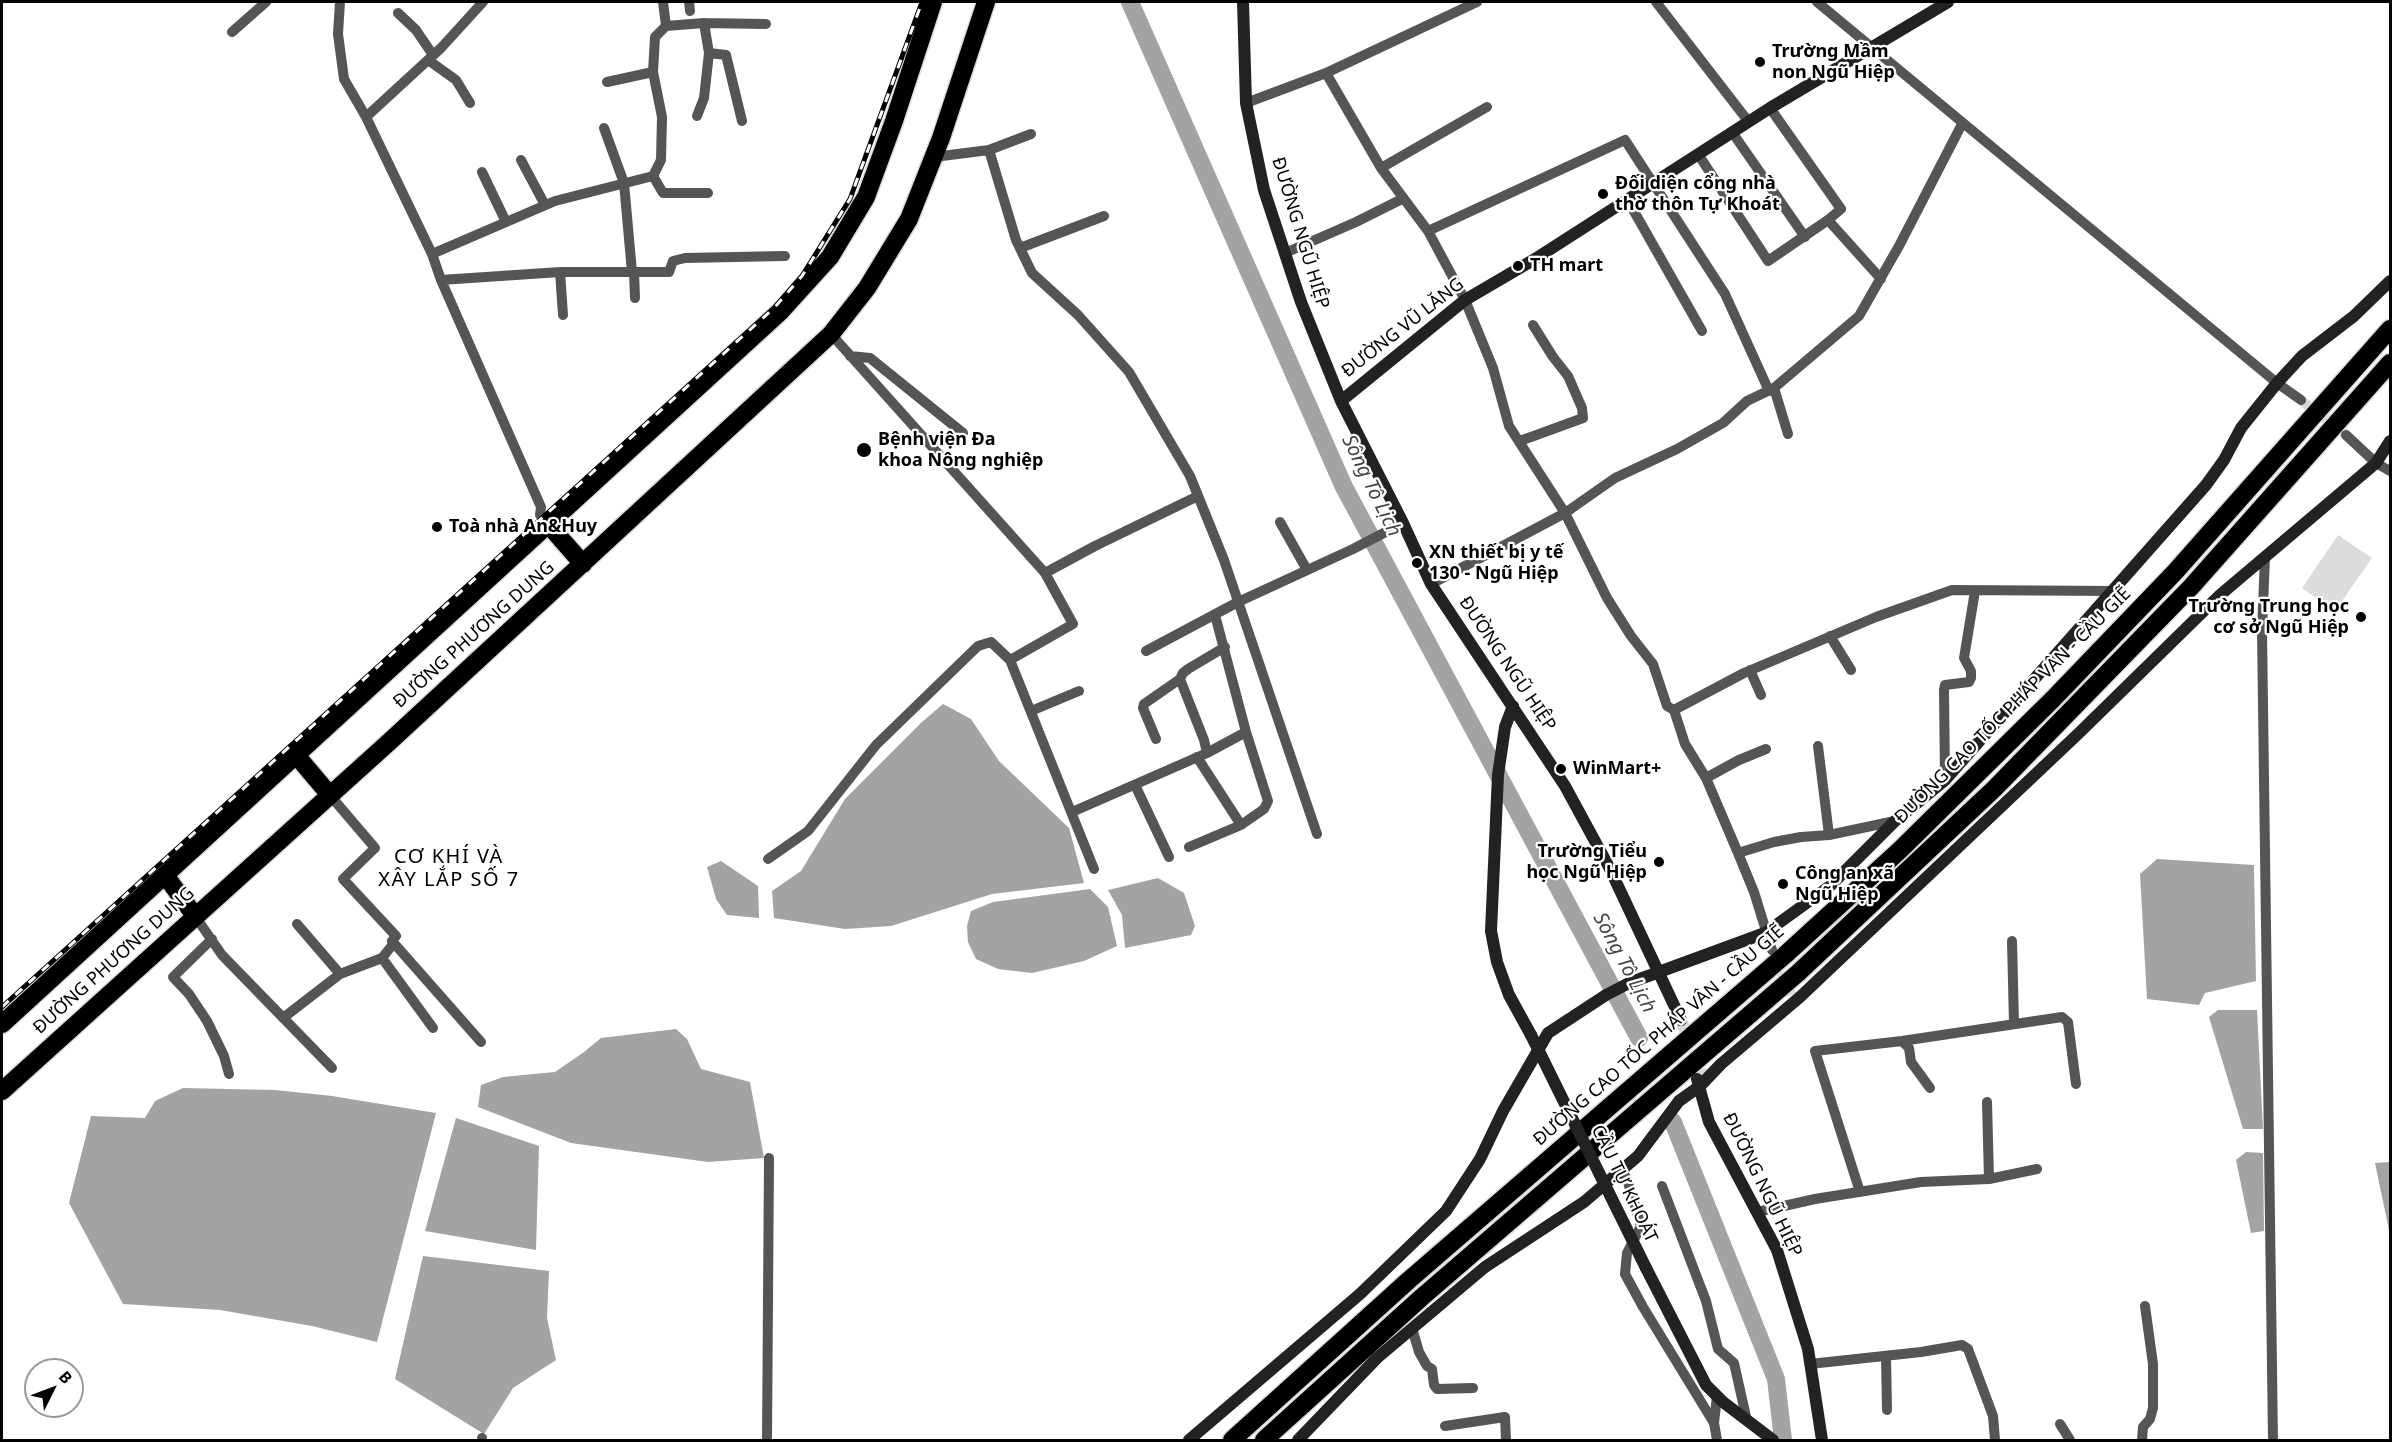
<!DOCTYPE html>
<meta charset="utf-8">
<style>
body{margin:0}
#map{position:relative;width:2392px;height:1442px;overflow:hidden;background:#fff;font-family:"Noto Sans",sans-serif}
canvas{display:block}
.frame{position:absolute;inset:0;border:3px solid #000;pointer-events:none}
.north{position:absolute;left:24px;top:1358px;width:60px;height:60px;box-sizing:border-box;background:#fff;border:2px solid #999;border-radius:50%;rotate:48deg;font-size:16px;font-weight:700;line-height:24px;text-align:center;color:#000}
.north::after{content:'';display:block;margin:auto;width:21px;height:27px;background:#000;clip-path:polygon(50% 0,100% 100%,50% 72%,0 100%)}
</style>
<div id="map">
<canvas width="2392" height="1442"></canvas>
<div class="frame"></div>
<div class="north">B</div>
</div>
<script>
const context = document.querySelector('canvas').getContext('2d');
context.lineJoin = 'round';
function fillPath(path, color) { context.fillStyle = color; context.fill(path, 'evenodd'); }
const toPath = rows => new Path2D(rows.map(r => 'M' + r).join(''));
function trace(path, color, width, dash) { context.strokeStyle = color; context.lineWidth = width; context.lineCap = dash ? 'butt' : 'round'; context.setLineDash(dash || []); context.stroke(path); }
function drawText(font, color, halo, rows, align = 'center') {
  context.font = font + ' "Noto Sans",sans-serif'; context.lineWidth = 4.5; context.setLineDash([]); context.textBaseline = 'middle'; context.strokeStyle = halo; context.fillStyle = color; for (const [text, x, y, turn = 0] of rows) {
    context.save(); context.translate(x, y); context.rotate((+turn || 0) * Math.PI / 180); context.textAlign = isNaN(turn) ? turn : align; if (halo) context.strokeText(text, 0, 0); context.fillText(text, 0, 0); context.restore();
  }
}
fillPath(toPath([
 [2338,535,2372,558,2335,611,2302,588]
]), '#dcdcdc');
fillPath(toPath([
 [943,704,971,719,999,761,1069,828,1084,883,992,894,891,926,845,929,774,918,772,891,801,871,845,799,922,722],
 [2157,859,2254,865,2256,981,2205,993,2199,1005,2147,999,2140,874],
 [721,861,758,886,759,918,727,915,716,899,707,867],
 [1158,878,1184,893,1195,926,1191,935,1125,948,1122,915,1108,890],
 [1090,889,1108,907,1117,946,1084,961,1032,973,998,969,976,959,968,942,967,926,971,911,993,902],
 [2218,1010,2257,1010,2263,1129,2243,1129,2209,1017],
 [676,1029,687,1039,701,1069,750,1082,764,1158,708,1162,571,1143,478,1107,481,1085,503,1077,555,1072,584,1052,601,1038],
 [183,1088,275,1090,332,1096,436,1113,377,1342,312,1326,220,1310,123,1304,69,1203,91,1116,145,1118,155,1101],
 [456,1118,539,1146,536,1250,425,1231],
 [2246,1152,2263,1153,2264,1231,2251,1233,2236,1160],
 [2390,1162,2390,1235,2375,1163],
 [423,1256,549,1271,547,1318,556,1360,513,1388,484,1434,395,1379]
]), '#a3a3a3');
trace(toPath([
 [1130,2,1344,487,1639,1038],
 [1673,1122,1776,1379,1783,1440]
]), '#a3a3a3', 18);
trace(toPath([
 [2301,400,2346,435],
 [1776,958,1792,995]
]), '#d9d9d9', 10, [10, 5]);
trace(toPath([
 [1681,1020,1703,1076]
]), '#d9d9d9', 12, [12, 6]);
const highway = toPath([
 [548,524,583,564],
 [296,755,329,794],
 [165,875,195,916],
 [2,1024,781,311,830,257,866,197,894,121,933,2],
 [2,1091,388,743,831,334,867,288,909,219,941,138,986,2],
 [1232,1440,1409,1280,1785,955,1900,850,2053,699,2175,572,2390,329],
 [1264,1440,1422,1297,1798,973,1994,789,2191,587,2390,363]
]);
trace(highway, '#dbdbdb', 21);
trace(toPath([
 [340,2,338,34,344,79,366,117,432,254,441,280,541,507,540,515,548,524],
 [663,2,666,26,655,37,653,72,662,117,661,160,653,176,663,193,708,193],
 [689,2,690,11],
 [1656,2,1748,121],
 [1817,2,2277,383,2301,400],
 [398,13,416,30,433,55],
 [704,23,766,24],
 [666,26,704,23,709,53,704,98,697,116],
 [232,32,266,2],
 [709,53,726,55,742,121],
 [428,60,456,80,470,103],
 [1326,73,1381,168,1428,231,1465,300,1493,368,1509,426,1565,513,1607,598,1631,636,1653,664,1667,706,1674,710,1685,744,1706,778,1738,853,1754,892,1772,950],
 [607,82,653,72],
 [1246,103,1326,73,1477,2],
 [366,117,441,48,483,2],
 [604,128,624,183,632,272],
 [1732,132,1805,237],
 [989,150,1016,240,1032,273,1078,315,1129,372,1190,476,1224,560,1317,834],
 [1698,154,1768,261,1828,220,1841,209,1770,108],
 [934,157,989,150,1031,134],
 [521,160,545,205],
 [1381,168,1487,107],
 [482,172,506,222],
 [1627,199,1702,331],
 [1828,220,1881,279],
 [1428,231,1625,140,1725,294,1769,391],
 [1020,248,1104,216],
 [1285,253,1356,222,1402,199],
 [432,254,555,201,653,176],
 [560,272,563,315],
 [634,272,635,298],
 [441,280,560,272,669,272,673,261,685,258,785,256],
 [850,356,870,358,963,433],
 [1774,388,1788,434],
 [2346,435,2376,463,2390,471],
 [1520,441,1583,418,1582,408,1568,376,1553,357,1533,325],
 [1280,522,1307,570],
 [2265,557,2262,631,2273,1440],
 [1045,573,1095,546,1198,496],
 [1431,584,1565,513,1615,478,1677,449,1723,423,1747,401,1774,388,1859,316,1899,246,1962,124],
 [1830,636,1851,670],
 [1146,651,1238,602,1353,549,1403,523],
 [1010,660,1094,869],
 [1750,670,1761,695],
 [1674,710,1744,673,1876,617,1952,590,2115,591],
 [1031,711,1079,691],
 [1156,739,1143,708,1144,704,1180,679],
 [1818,746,1829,835],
 [1207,753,1246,732,1215,615],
 [1706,778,1739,760,1766,749],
 [1945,780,1944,690,1945,685,1969,682,1971,678,1971,671,1964,658,1975,591],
 [1135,785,1169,857],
 [329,794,375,848,343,879,396,936,392,941,481,1042],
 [1072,812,1207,753,1204,740,1180,679,1183,673,1188,669,1225,647],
 [1241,825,1264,809,1268,801,1246,732],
 [1189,847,1241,825,1197,757],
 [1738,853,1774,842,1801,837,1829,835,1895,821],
 [768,859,808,831,876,745,978,646,991,642,1010,660,1073,624,1045,573,831,334],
 [195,916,222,955,332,1068],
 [297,924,340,974,382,958,394,943],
 [212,939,173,977,189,994,207,1021,224,1056,229,1074],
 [2012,941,2014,1024],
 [382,958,433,1028],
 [283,1018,340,974],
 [1902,1041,1909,1048,1911,1062,1930,1088],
 [1987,1102,1989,1179],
 [1621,1170,1627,1179,1641,1226,1627,1253,1625,1274,1643,1307,1714,1423],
 [1662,1186,1706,1301,1718,1349,1734,1363,1747,1421],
 [1860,1192,1815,1051,1902,1041,2062,1017,2068,1022,2076,1084],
 [1757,1212,1815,1199,1921,1182,1989,1179,2037,1169],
 [1412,1328,1419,1352,1427,1366,1432,1369,1434,1385,1437,1389,1473,1388],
 [1886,1356,1887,1410],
 [1810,1364,1921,1352,1962,1345,1968,1349,1971,1357,1993,1416,1995,1440],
 [1717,1396,1714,1423,1717,1440],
 [2060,1424,2070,1440],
 [1445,1426,1505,1417,1506,1440],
 [482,1438,482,1440],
 [767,1440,769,1158],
 [2142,1440,2143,1427,2150,1419,2153,1408,2153,1364,2145,1306]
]), '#555', 10);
trace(toPath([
 [1243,2,1246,103,1264,190,1301,302,1341,401,1403,523,1431,584,1565,786,1609,867,1681,1020],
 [1341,401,1465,300,1535,259,1770,108,1948,2],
 [1513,706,1505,727,1498,775,1491,931,1497,962,1509,995,1531,1035],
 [1697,1079,1709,1122,1777,1250,1808,1349,1822,1440],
 [1646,1268,1706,1385,1723,1402,1773,1440],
 [1189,1440,1360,1294,1446,1211,1480,1159,1503,1111,1548,1033,1606,995,1629,983,1765,933,1830,886,1895,821,1945,780,2206,485,2224,460,2241,428,2277,383,2302,356,2354,316,2390,281],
 [1298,1440,1377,1358,1485,1267,1584,1202,1638,1156,1679,1101,1700,1086,1721,1064,1800,997,2079,733,2220,595,2376,463,2390,441]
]), '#222', 12);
trace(highway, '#000', 18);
const rail = toPath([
 [2,1007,775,307,802,276,850,199,922,2]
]);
trace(rail, '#000', 5);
trace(rail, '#fff', 3, [9]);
trace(toPath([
 [1531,1035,1646,1268]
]), '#222', 12);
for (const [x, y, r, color] of [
 [1760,62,6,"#000"],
 [1603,194,6,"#000"],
 [1518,266,6,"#000"],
 [864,450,8,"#000"],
 [437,527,6,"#000"],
 [1417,563,6,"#000"],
 [2361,617,6,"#000"],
 [1561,769,6,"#000"],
 [1659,862,6,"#000"],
 [1783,884,6,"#000"]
]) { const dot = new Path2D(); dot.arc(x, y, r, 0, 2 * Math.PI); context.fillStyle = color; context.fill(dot); trace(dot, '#fff', 2); }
drawText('bold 18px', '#000', '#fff', [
 ["Trường Mầm",1772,52],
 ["non Ngũ Hiệp",1772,73],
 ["Đối diện cổng nhà",1615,184],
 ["thờ thôn Tự Khoát",1615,205],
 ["TH mart",1530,266],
 ["Bệnh viện Đa",878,440],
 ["khoa Nông nghiệp",878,461],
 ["Toà nhà An&Huy",449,527],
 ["XN thiết bị y tế",1429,553],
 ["130 - Ngũ Hiệp",1429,574],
 ["Trường Trung học",2349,607,"right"],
 ["cơ sở Ngũ Hiệp",2349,628,"right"],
 ["WinMart+",1573,769],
 ["Trường Tiểu",1647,852,"right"],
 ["học Ngũ Hiệp",1647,873,"right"],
 ["Công an xã",1795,874],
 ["Ngũ Hiệp",1795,895]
], 'left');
drawText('18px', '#000', '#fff', [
 ["ĐƯỜNG NGŨ HIỆP",1300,233,73],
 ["ĐƯỜNG VŨ LĂNG",1403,328,-38],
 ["ĐƯỜNG PHƯƠNG DUNG",474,635,-42],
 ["ĐƯỜNG NGŨ HIỆP",1507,664,56],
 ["ĐƯỜNG CAO TỐC PHÁP VÂN - CẦU GIẼ",2013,706,-45],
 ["ĐƯỜNG PHƯƠNG DUNG",114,961,-42],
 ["ĐƯỜNG CAO TỐC PHÁP VÂN - CẦU GIẼ",1659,1036,-41],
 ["CẦU TỰ KHOÁT",1624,1184,64],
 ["ĐƯỜNG NGŨ HIỆP",1762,1185,64]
]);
drawText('italic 20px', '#444', '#fff', [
 ["Sông Tô Lịch",1371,486,64],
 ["Sông Tô Lịch",1624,963,62]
]);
context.letterSpacing = '1.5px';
drawText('20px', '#000', '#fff', [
 ["CƠ KHÍ VÀ",449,857],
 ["XÂY LẮP SỐ 7",449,880]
]);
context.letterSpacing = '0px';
</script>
